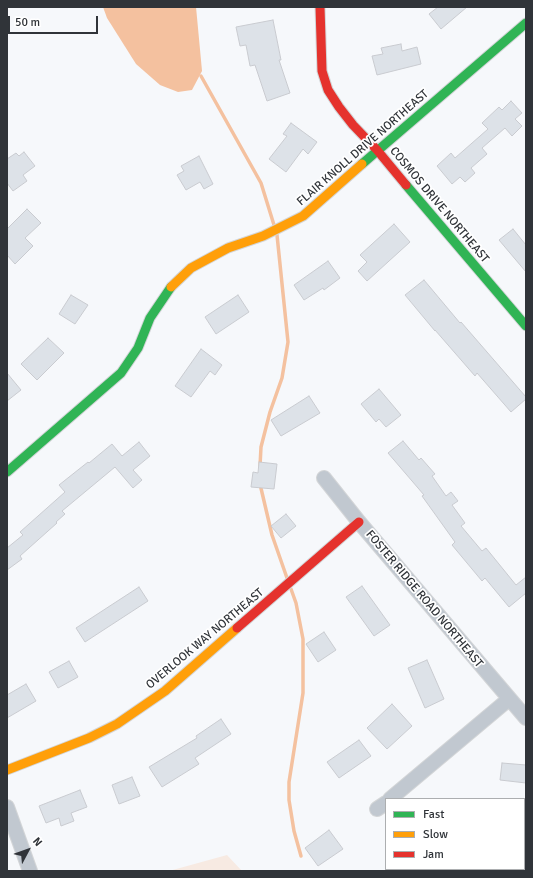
<!DOCTYPE html>
<style>
body{margin:0}
#map{position:relative;width:533px;height:878px;overflow:hidden;background:#f6f8fb;font-family:Signika,sans-serif}
canvas{display:block}
.frame{position:absolute;inset:0;border:8px solid #303439;pointer-events:none}
.legend{position:absolute;left:385px;top:798px;width:140px;height:72px;box-sizing:border-box;background:#fff;border:1px solid #acaeb0;margin:0;padding:5px 7px;list-style:none;font-size:12px;color:#303439}
.legend li{display:flex;align-items:center;gap:8px;height:20px}
.legend b{width:20px;border:1px solid #acaeb0}
.north{position:absolute;left:8px;top:830px;width:40px;height:40px;-webkit-text-stroke:3px #fff;paint-order:stroke;rotate:49deg;font-size:11px;font-weight:700;line-height:16px;text-align:center;color:#303439}
.north::after{content:'';display:block;margin:auto;width:14px;height:18px;background:#303439;clip-path:polygon(50% 0,100% 100%,50% 72%,0 100%)}
.scale{position:absolute;left:8px;top:16px;width:90px;height:18px;box-sizing:border-box;border:2px solid #303439;border-top:0;padding-left:5px;font-size:12px;line-height:14px;white-space:nowrap;color:#303439;-webkit-text-stroke:3px #fff;paint-order:stroke}
</style>
<div id="map">
<canvas width="533" height="878"></canvas>
<div class="frame"></div>
<ul class="legend">
<li><b style="height:5px;background:#30b455"></b>Fast</li>
<li><b style="height:5px;background:#ff9f0a"></b>Slow</li>
<li><b style="height:5px;background:#e5322d"></b>Jam</li>
</ul>
<div class="north">N</div>
<div class="scale">50 m</div>
</div>
<script>
const context = document.querySelector('canvas').getContext('2d');
context.lineJoin = 'round';
function fillPath(path, color) { context.fillStyle = color; context.fill(path, 'evenodd'); }
const toPath = rows => new Path2D(rows.map(r => 'M' + r).join(''));
function trace(path, color, width, dash) { context.strokeStyle = color; context.lineWidth = width; context.lineCap = dash ? 'butt' : 'round'; context.setLineDash(dash || []); context.stroke(path); }
function drawText(font, color, halo, rows, align = 'center') {
  context.font = font + ' Signika,sans-serif'; context.lineWidth = 3.5; context.setLineDash([]); context.textBaseline = 'middle'; context.strokeStyle = halo; context.fillStyle = color; for (const [text, x, y, turn = 0] of rows) {
    context.save(); context.translate(x, y); context.rotate((+turn || 0) * Math.PI / 180); context.textAlign = isNaN(turn) ? turn : align; if (halo) context.strokeText(text, 0, 0); context.fillText(text, 0, 0); context.restore();
  }
}
fillPath(toPath([
 [227,855,242,871,169,871]
]), '#f7eae2');
fillPath(toPath([
 [103,7,196,7,202,71,192,90,178,92,160,85,136,64,107,18]
]), '#f4c19f');
trace(toPath([
 [201,76,261,183,274,225],
 [260,466,261,447,270,412,282,378,288,342,277,235],
 [260,484,272,535,287,578],
 [291,589,296,603,303,639,303,693,289,782,289,800,294,831,301,856]
]), '#f4c19f', 3.5);
const building = toPath([
 [438,7,467,7,441,29,429,14,438,7],
 [273,20,281,60,279,60,290,93,267,101,255,65,250,66,246,45,240,46,236,27,273,20],
 [401,44,402,51,417,47,421,64,377,75,372,56,383,54,381,48,401,44],
 [511,101,522,113,515,119,522,126,512,136,505,128,482,148,487,154,471,168,475,173,465,182,460,177,452,184,437,166,451,153,455,158,488,129,482,123,499,107,502,110,511,101],
 [291,123,317,142,308,154,303,149,286,172,269,159,287,136,283,134,291,123],
 [24,152,35,166,23,175,27,181,13,191,7,183,7,159,16,153,19,156,24,152],
 [199,156,213,184,204,189,200,182,186,190,177,175,184,171,181,166,199,156],
 [27,209,41,223,25,238,33,246,15,264,7,255,7,229,27,209],
 [394,224,410,242,367,281,358,271,367,262,360,255,394,224],
 [513,229,526,245,526,272,499,240,513,229],
 [328,261,340,278,324,290,323,288,304,300,294,285,328,261],
 [424,280,460,323,461,322,526,397,526,399,511,412,477,373,475,376,435,330,435,331,405,295,424,280],
 [71,295,88,305,75,324,59,314,71,295],
 [238,295,249,312,216,334,205,317,238,295],
 [48,338,64,353,37,380,21,364,48,338],
 [201,349,222,365,215,375,210,371,191,397,175,386,201,349],
 [7,373,21,390,7,401,7,373],
 [379,389,401,415,386,427,379,419,376,422,361,404,379,389],
 [309,396,320,413,281,436,271,420,309,396],
 [403,441,419,460,421,458,435,474,432,476,446,496,451,492,458,501,452,505,465,523,461,526,482,551,486,548,516,585,526,577,526,593,509,607,485,578,482,581,452,545,455,542,422,496,424,495,388,453,403,441],
 [139,442,150,456,133,470,142,480,133,488,115,467,62,511,65,514,56,522,57,523,20,556,22,559,7,570,7,548,23,535,20,532,65,492,59,485,88,462,89,463,112,444,122,456,139,442],
 [259,462,277,464,274,489,251,487,253,472,258,473,259,462],
 [286,514,296,526,281,538,271,526,286,514],
 [362,586,390,625,374,636,346,597,362,586],
 [139,587,148,601,85,642,76,628,139,587],
 [324,632,336,650,318,662,306,644,324,632],
 [427,660,444,699,425,708,408,668,427,660],
 [69,661,78,677,58,688,49,672,69,661],
 [26,684,36,701,7,718,7,695,26,684],
 [392,704,412,726,387,749,367,728,392,704],
 [221,719,231,734,195,758,199,764,162,787,149,767,197,738,196,736,221,719],
 [359,740,371,756,339,778,327,762,359,740],
 [502,763,526,765,526,783,500,780,502,763],
 [132,777,140,796,119,804,112,785,132,777],
 [80,790,87,807,71,813,74,821,61,826,59,818,46,823,39,806,80,790],
 [329,830,343,849,318,866,305,848,329,830]
]);
fillPath(building, '#dde2e8');
trace(building, '#c9cbd0', 1);
const street = toPath([
 [324,478,359,522,526,718],
 [390,799,509,699],
 [7,807,30,871],
 [377,809,386,803]
]);
const fast = toPath([
 [362,164,526,23],
 [406,185,526,326],
 [7,472,121,373,138,348,150,318,171,287]
]);
const slow = toPath([
 [171,287,191,268,228,248,263,236,303,216,362,164],
 [7,770,89,738,117,724,165,691,237,628]
]);
const jam = toPath([
 [320,7,322,71,328,90,339,107,353,125,377,150,406,185],
 [237,628,359,522]
]);
trace(street, '#d3d5d7', 16);
trace(fast, '#d3d5d7', 11);
trace(slow, '#d3d5d7', 11);
trace(jam, '#d3d5d7', 11);
trace(street, '#c1c8d0', 14);
trace(fast, '#30b455', 9);
trace(slow, '#ff9f0a', 9);
trace(jam, '#e5322d', 9);
drawText('12px', '#303439', '#fff', [
 ["FLAIR KNOLL DRIVE NORTHEAST",363,148,-41],
 ["COSMOS DRIVE NORTHEAST",439,205,50],
 ["FOSTER RIDGE ROAD NORTHEAST",424,599,50],
 ["OVERLOOK WAY NORTHEAST",205,639,-40]
]);
</script>
